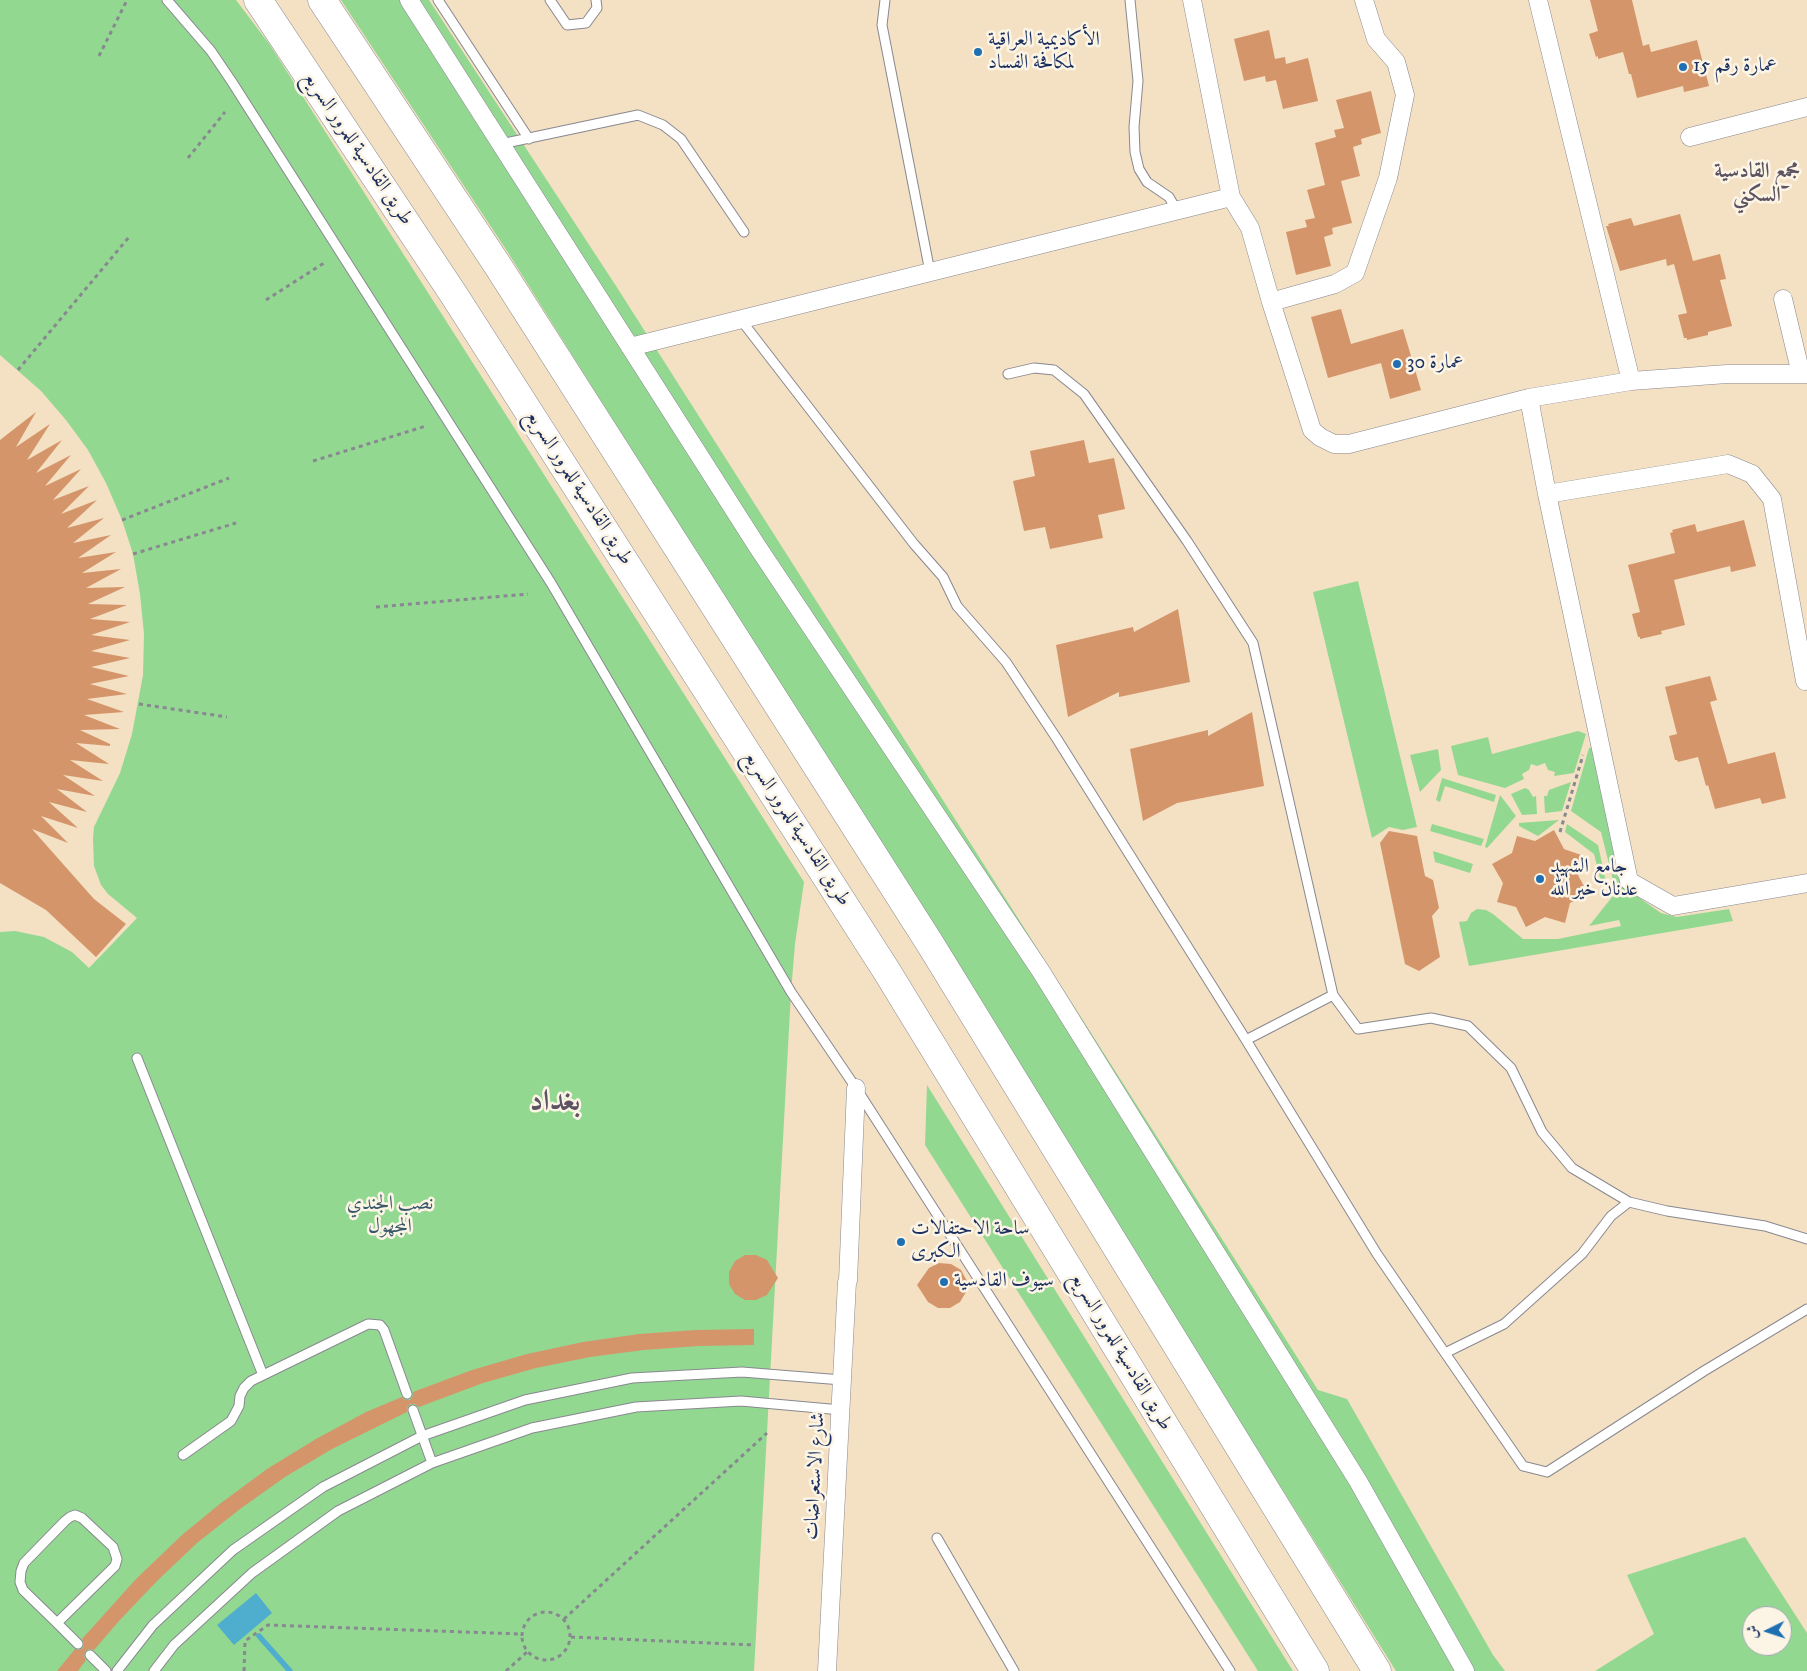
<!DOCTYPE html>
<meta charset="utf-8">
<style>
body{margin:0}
#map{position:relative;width:1807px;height:1671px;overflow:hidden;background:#f4e0c3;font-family:"IM FELL DW Pica",Amiri,serif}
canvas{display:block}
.north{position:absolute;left:1742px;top:1606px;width:50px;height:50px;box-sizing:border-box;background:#fcf5e5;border:1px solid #a2a6af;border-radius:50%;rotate:266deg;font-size:14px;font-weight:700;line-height:20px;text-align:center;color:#1b2f5e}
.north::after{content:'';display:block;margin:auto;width:18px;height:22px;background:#1f6fb2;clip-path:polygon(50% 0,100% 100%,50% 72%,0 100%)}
</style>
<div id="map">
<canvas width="1807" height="1671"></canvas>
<div class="north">ش</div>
</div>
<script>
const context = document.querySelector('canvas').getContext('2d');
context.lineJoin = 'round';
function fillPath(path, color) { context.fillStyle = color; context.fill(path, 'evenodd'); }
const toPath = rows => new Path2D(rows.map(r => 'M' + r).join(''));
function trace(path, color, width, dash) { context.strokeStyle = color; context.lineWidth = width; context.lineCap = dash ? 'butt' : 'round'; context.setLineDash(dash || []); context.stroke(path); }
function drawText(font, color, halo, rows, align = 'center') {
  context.font = font + ' "IM FELL DW Pica",Amiri,serif'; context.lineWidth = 5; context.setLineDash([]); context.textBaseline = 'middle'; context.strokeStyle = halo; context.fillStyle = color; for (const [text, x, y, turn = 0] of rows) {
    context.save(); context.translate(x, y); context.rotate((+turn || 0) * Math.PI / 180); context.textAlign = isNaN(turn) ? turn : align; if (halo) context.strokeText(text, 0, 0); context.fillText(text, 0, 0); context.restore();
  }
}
fillPath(toPath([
 [0,0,236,0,270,45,804,882,795,944,791,992,754,1671,0,1671,0,932,15,931,44,937,72,952,89,968,137,918,108,894,101,885,94,866,93,839,94,827,120,773,132,734,143,675,144,634,140,594,133,554,122,520,106,483,88,450,66,420,41,391,0,355],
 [341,0,429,0,618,289,1318,1390,1347,1399,1493,1655,1505,1671,1396,1671,507,251],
 [1358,581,1417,827,1403,830,1389,827,1372,838,1313,592],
 [1578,731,1586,734,1574,773,1554,776,1555,772,1548,770,1545,763,1537,766,1531,764,1529,770,1522,774,1524,779,1505,788,1458,775,1451,746,1488,737,1492,754],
 [1597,746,1628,890,1661,913,1677,917,1729,909,1733,921,1469,966,1459,922,1467,921,1471,913,1477,909,1486,910,1493,914,1523,939,1558,939,1621,926,1619,920,1589,926,1616,892,1601,832,1571,811,1589,748],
 [1438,749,1441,770,1420,792,1410,755],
 [1442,778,1496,795,1494,802,1445,786,1440,802,1436,800],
 [1571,782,1562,811,1545,813,1544,796,1547,796,1549,790],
 [1525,788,1529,790,1533,797,1536,796,1537,814,1522,815,1511,794],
 [1500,795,1516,816,1487,848,1485,847],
 [1559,820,1538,836,1519,826,1519,823],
 [1432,824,1484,839,1481,846,1430,831],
 [1567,824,1598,845,1606,882,1601,882,1594,854,1565,832],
 [1433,851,1473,864,1470,873,1435,862],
 [927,1085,1293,1671,1258,1671,925,1145],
 [1745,1537,1807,1633,1807,1671,1595,1671,1654,1634,1627,1575],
 [1752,1616,1782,1616,1782,1646,1752,1646]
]), '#93d891');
fillPath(toPath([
 [256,1593,272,1613,234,1645,217,1625]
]), '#4faece');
trace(toPath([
 [259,1636,290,1671]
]), '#4faece', 5.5);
fillPath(toPath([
 [1590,0,1632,0,1643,46,1649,44,1651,52,1697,40,1709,86,1684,92,1683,86,1637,98,1631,74,1629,74,1623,52,1598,59,1598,56,1596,57,1589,34,1598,31],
 [1269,30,1275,59,1285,57,1286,64,1308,58,1318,101,1283,109,1276,80,1266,82,1265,76,1244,81,1234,39],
 [1371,91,1381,133,1361,139,1362,144,1353,147,1360,176,1341,181,1352,223,1332,228,1333,234,1324,237,1331,266,1296,275,1286,232,1307,227,1305,220,1315,218,1307,190,1325,185,1315,143,1336,137,1334,130,1344,128,1336,100],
 [1680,214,1693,261,1720,254,1726,279,1720,280,1732,326,1708,332,1708,335,1687,340,1687,338,1684,338,1678,315,1687,313,1674,264,1667,266,1666,259,1620,271,1606,226,1609,226,1608,224,1631,218,1634,226],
 [1341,309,1351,344,1403,329,1421,390,1390,399,1381,363,1328,378,1311,317],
 [36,412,16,447,50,424,27,460,62,440,36,473,71,455,45,486,81,469,53,500,89,486,61,514,97,500,67,528,104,518,73,543,111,535,78,558,116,552,82,573,121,569,86,588,125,587,88,604,127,605,90,619,130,622,91,635,130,640,91,651,130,658,91,667,129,676,90,684,127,694,87,699,124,712,84,715,120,729,80,730,110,744,110,746,76,743,109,764,70,760,103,781,63,775,95,796,57,789,87,812,49,802,78,828,41,816,68,843,32,829,94,899,126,924,96,957,46,910,0,883,0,440],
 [1084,440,1089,463,1114,458,1125,509,1098,515,1103,538,1050,549,1045,527,1024,531,1013,481,1035,476,1030,451],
 [1744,520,1756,566,1731,572,1730,566,1674,580,1685,625,1661,631,1662,634,1640,639,1640,637,1638,637,1632,614,1640,612,1628,565,1675,553,1670,533,1673,532,1672,530,1695,524,1697,532],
 [1178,609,1190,682,1119,697,1119,692,1068,717,1056,645,1133,627,1134,632],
 [1710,676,1717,700,1710,702,1728,764,1775,752,1786,798,1762,804,1760,798,1715,809,1708,785,1706,786,1698,757,1678,762,1677,760,1675,760,1669,736,1677,734,1665,687],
 [1252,712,1264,786,1177,803,1143,821,1130,749,1208,730,1208,736],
 [1554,830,1564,849,1584,856,1578,875,1588,894,1570,903,1565,923,1545,917,1526,927,1516,907,1497,902,1503,883,1492,864,1512,853,1517,836,1535,841],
 [1389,831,1417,836,1425,876,1433,880,1439,908,1432,916,1440,957,1419,971,1405,964,1380,843],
 [745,1255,756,1255,767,1260,778,1278,767,1295,756,1300,745,1300,735,1294,729,1284,729,1272,735,1261],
 [939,1263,951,1264,961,1270,967,1281,966,1292,960,1302,950,1308,938,1308,928,1302,917,1285,929,1268],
 [754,1329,754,1345,699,1346,644,1350,590,1357,536,1368,483,1383,419,1407,415,1404,410,1404,407,1408,407,1412,332,1449,285,1477,240,1509,197,1543,157,1581,119,1621,94,1650,89,1649,85,1651,84,1656,86,1660,78,1671,57,1671,75,1649,79,1650,83,1648,84,1643,82,1639,136,1579,182,1535,221,1503,267,1469,316,1439,366,1412,402,1397,405,1400,410,1400,413,1396,413,1392,472,1370,527,1354,583,1342,639,1334,696,1330]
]), '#d5956a');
const service = toPath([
 [167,0,211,51,232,82,551,583,791,992,856,1088,1230,1671],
 [438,0,529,139],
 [550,0,567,25,586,23,597,8,596,0],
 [885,0,882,25,930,272],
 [1130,0,1138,81,1134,127,1135,152,1139,169,1147,182,1169,197,1177,211],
 [501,144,638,115,663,125,681,139,744,232],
 [741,320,914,544,943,577,957,606,1006,662,1057,739,1246,1040,1377,1254,1445,1353,1504,1324,1582,1254,1611,1216,1629,1202,1667,1211,1765,1226,1807,1239],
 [1008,374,1034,368,1054,370,1084,394,1187,541,1253,643,1333,995,1358,1029,1431,1018,1468,1026,1511,1068,1542,1132,1572,1168,1629,1202],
 [1246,1040,1333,995],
 [137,1058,263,1375],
 [1445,1353,1523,1466,1547,1472,1704,1371,1807,1309],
 [413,1410,432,1463],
 [183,1455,231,1421,239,1406,240,1396,244,1388,251,1381,368,1324,380,1325,384,1330,407,1394],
 [937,1538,1014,1671],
 [57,1623,115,1566,117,1559,113,1547,82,1518,75,1515,70,1517,65,1521,24,1563,21,1571,20,1582,23,1590,57,1623,78,1644],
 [90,1655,106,1671],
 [117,1671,153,1625,233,1550,323,1487,422,1436,525,1400,632,1378,742,1372,842,1380],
 [154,1671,174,1645,252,1573,338,1511,432,1463,532,1428,636,1407,741,1401,841,1410]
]);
const minor = toPath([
 [409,0,757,546,1040,970,1358,1481,1465,1671],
 [1192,0,1231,197,1250,228,1271,302,1312,430,1320,437,1334,444,1349,444,1529,398,1631,381,1727,374,1807,374],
 [1538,0,1631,381],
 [1690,137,1807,107],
 [1783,299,1801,374],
 [1271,302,1335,284,1355,273,1388,178,1405,95,1396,62,1376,39,1364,0],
 [630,347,1231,197],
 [1529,398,1547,494,1629,881,1673,906,1807,883],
 [1547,494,1728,464,1752,474,1772,499,1805,681],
 [848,1281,856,1088],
 [827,1671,847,1282]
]);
const motorway = toPath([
 [258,0,454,295,886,970,1315,1671],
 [322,0,498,266,929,942,1377,1671]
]);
trace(service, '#888890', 11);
trace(minor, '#888890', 19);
trace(motorway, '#888890', 29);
trace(toPath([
 [99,56,127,0],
 [188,158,225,112],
 [266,300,324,263],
 [18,370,129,237],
 [313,461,426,426],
 [122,520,229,478],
 [133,554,236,523],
 [376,607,528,594],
 [139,704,227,717],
 [1560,832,1583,755],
 '522 1636a24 24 0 1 1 48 0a24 24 0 1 1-48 0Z',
 [564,1619,767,1433],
 [571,1637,755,1645],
 [244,1671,245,1641,268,1625,521,1634],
 [506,1671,527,1652]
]), '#888890', 3, [4, 4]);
trace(service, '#fff', 9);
trace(minor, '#fff', 18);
trace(motorway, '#fff', 28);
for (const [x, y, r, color] of [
 [978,52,5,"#1f6fb2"],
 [1683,67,5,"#1f6fb2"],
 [1397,364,5,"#1f6fb2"],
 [1540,879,5,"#1f6fb2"],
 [901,1242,5,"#1f6fb2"],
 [944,1282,5,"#1f6fb2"]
]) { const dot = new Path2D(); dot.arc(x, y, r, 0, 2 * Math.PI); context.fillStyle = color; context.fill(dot); trace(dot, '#fcf5e5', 2); }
drawText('20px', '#1b2f5e', '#fcf5e5', [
 ["الأكاديمية العراقية",988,41],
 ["لمكافحة الفساد",988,64],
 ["عمارة رقم 15",1693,67],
 ["عمارة 30",1407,364],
 ["جامع الشهيد",1550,868],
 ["عدنان خير الله",1550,891],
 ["ساحة الاحتفالات",911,1230],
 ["الكبرى",911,1253],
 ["سيوف القادسية",954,1282]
], 'left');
drawText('20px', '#1b2f5e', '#fcf5e5', [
 ["طريق القادسية للمرور السريع",357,149,56],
 ["طريق القادسية للمرور السريع",578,488,57],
 ["طريق القادسية للمرور السريع",796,829,57],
 ["طريق القادسية للمرور السريع",1120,1352,59],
 ["شارع الاستعراضات",816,1476,-87]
]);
drawText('20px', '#39596b', '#fcf5e5', [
 ["نصب الجندي",390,1205],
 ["المجهول",390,1228]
]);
drawText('bold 21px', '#5c5362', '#fcf5e5', [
 ["مجمع القادسية",1757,173],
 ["السكني",1757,197]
]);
drawText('bold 30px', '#5c5362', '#fcf5e5', [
 ["بغداد",555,1104]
]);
</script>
